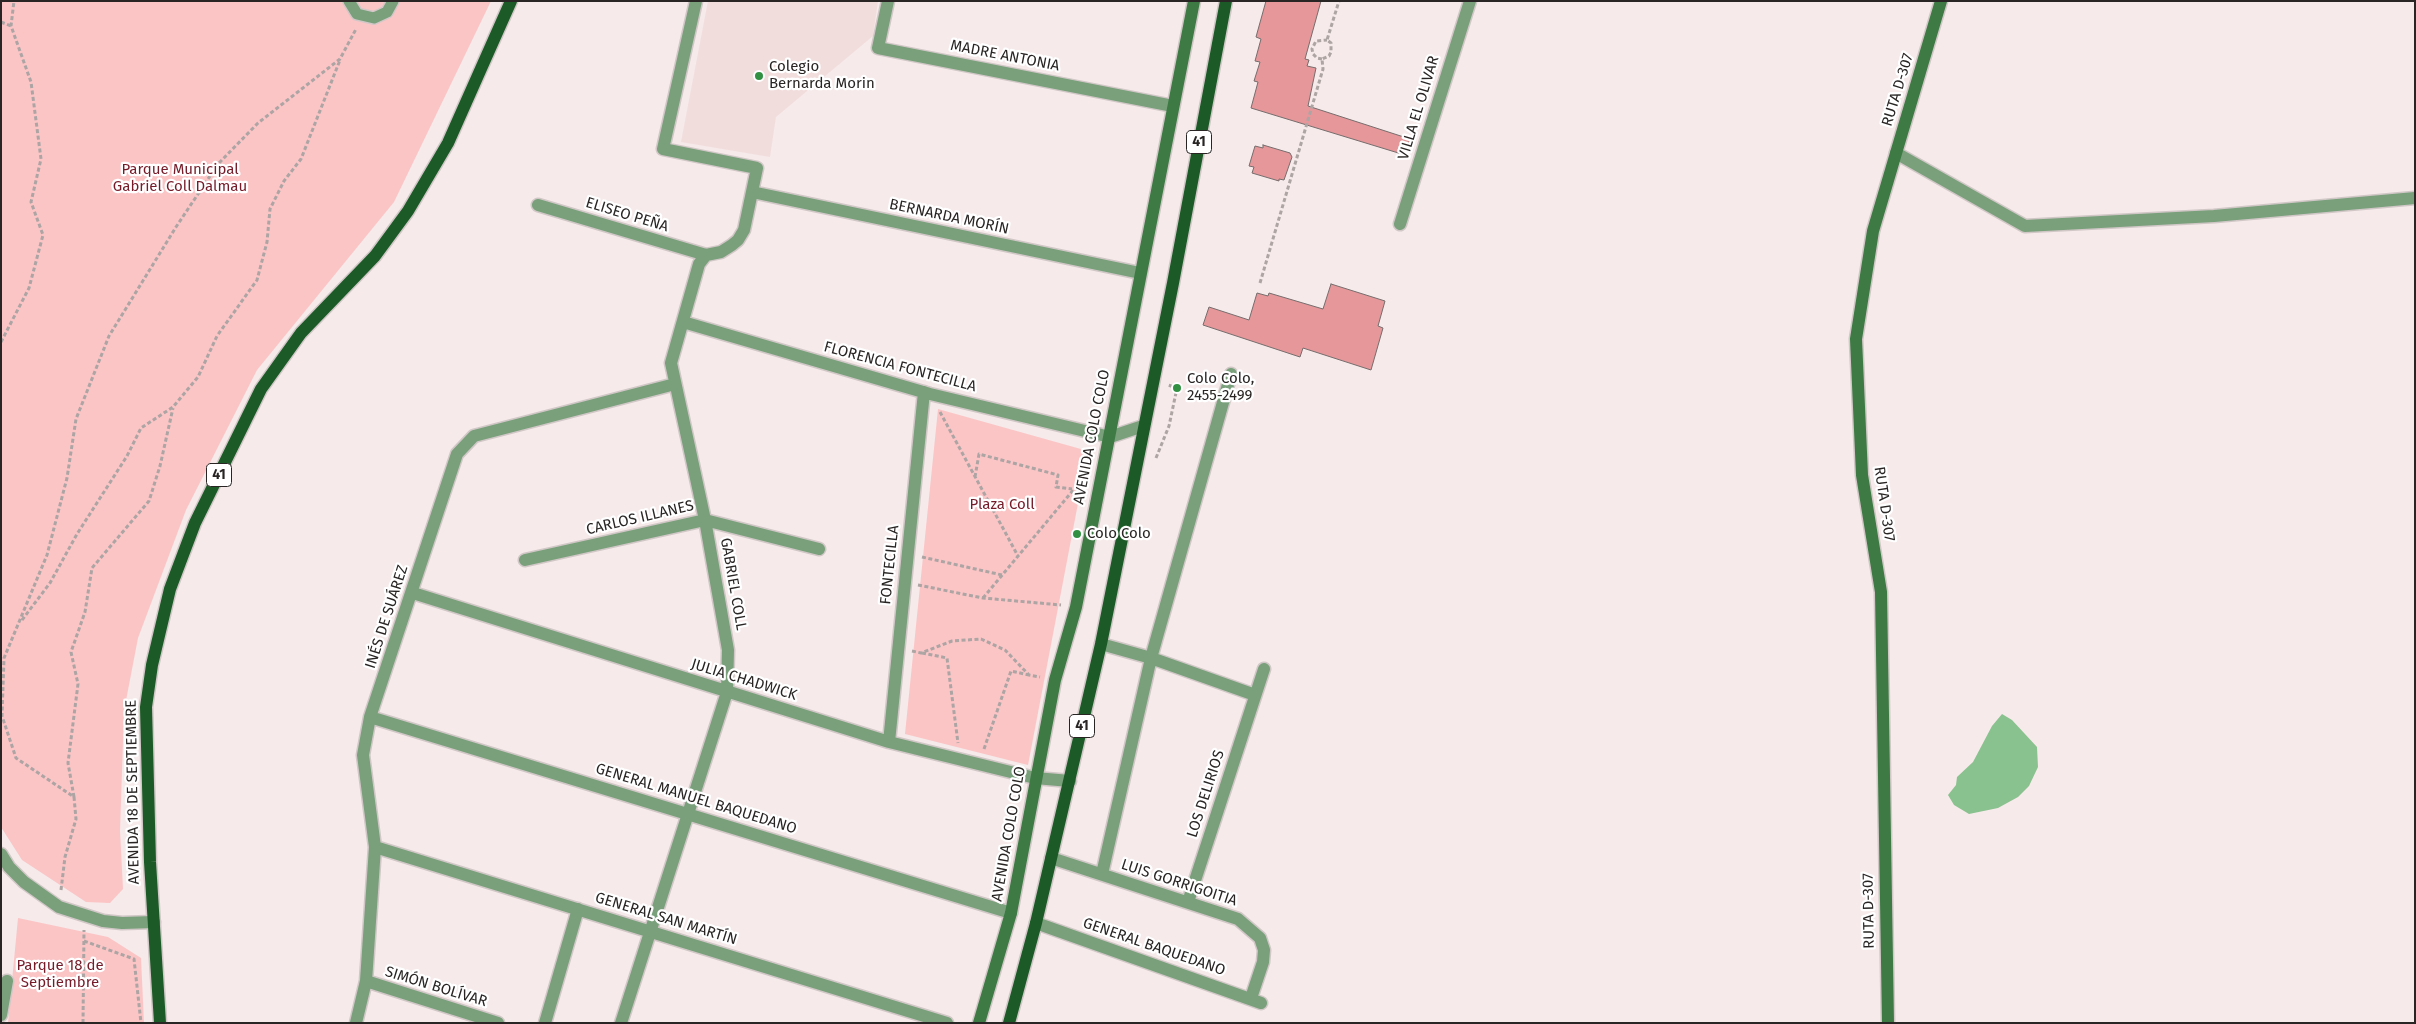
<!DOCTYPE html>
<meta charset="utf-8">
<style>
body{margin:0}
#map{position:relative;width:2416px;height:1024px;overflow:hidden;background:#f6eaea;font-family:"Fira Sans",sans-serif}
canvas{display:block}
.frame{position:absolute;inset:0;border:2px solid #292525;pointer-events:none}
</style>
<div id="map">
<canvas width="2416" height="1024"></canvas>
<div class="frame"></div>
</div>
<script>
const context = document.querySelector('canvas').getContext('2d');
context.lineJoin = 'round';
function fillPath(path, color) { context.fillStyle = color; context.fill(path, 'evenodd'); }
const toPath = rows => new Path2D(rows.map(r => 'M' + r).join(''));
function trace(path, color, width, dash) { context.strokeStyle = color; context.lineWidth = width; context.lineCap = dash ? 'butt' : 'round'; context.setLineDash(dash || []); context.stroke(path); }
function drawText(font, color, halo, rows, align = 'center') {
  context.font = font + ' "Fira Sans",sans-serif'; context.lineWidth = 4.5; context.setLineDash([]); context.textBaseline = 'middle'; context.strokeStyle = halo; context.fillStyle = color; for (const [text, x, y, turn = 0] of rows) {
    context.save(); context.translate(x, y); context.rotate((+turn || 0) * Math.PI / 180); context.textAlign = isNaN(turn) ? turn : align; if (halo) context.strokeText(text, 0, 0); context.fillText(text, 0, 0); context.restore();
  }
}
fillPath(toPath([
 [708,1,878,1,873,36,776,117,770,157,681,142]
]), '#f2dddd');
fillPath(toPath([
 [1,1,491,1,394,202,257,370,186,510,138,638,124,711,120,831,123,889,110,903,86,902,22,860,1,827],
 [938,409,1088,451,1028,765,905,734],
 [18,918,108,937,141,958,144,1023,8,1023]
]), '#fbc5c6');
fillPath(toPath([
 [2002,714,2012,720,2037,747,2038,767,2029,786,2018,797,1998,808,1969,814,1954,805,1948,795,1956,785,1957,777,1973,762,1992,726]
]), '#8ac28f');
const building = toPath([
 [1266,1,1321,1,1305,59,1309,60,1307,66,1316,68,1308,106,1410,139,1405,155,1251,108,1258,82,1254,81,1260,62,1255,61,1261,39,1256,37,1266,1],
 [1263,145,1290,153,1292,157,1284,180,1279,179,1279,181,1252,173,1254,167,1249,166,1255,146,1263,148,1263,145],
 [1331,284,1385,301,1378,326,1383,328,1371,370,1303,348,1300,357,1203,325,1209,307,1249,320,1257,293,1268,296,1269,293,1323,309,1331,284]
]);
fillPath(building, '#e5979a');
trace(building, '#766c6c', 1);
const lane = toPath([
 [349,1,357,14,374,18,387,12,393,1]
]);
const street = toPath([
 [888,1,878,48,1173,106],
 [1896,153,2025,226,2214,216,2415,198],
 [752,192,1140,273],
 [538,205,706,255],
 [1400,224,1470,1],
 [683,322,930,394,1110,437,1143,426],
 [525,560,705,520,819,549],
 [413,593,889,742,1035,778,1070,781],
 [1101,644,1151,658,1255,695],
 [370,717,1011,913],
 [889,742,924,392],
 [375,847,947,1023],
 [1,854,9,867,24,882,59,907,103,921,122,923,154,922],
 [1051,858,1238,919,1260,938,1264,950,1263,962,1251,998],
 [1102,874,1151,658,1231,374],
 [1188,902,1264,669],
 [1036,923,1261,1003],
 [366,981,498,1023],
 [1,1015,7,981],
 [356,1023,366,981,375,847,363,755,370,717,457,454,474,436,675,384],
 [545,1023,578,909],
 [621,1023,727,692,728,650,705,520,671,363,699,264,706,255,721,252,732,245,738,240,744,230,757,168,663,149,696,1]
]);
const secondary = toPath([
 [979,1023,1011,913,1055,680,1076,607,1194,1],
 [1888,1023,1881,592,1862,475,1856,339,1873,231,1941,1]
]);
const primary = toPath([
 [160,1023,150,862,146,707,152,665,170,589,195,523,261,389,301,333,375,256,408,211,448,143,511,1],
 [1009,1023,1036,923,1101,644,1173,283,1226,1]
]);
trace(lane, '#d1c7c7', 14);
trace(street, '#d1c7c7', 15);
trace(secondary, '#d1c7c7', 15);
trace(primary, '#d1c7c7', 15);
trace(toPath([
 [1,22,11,26],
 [1322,59,1317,58,1313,54,1312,49,1316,41,1327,40],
 [1260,283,1323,69,1322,59,1329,56,1331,52,1331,43,1327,40,1339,1],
 [1,342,29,288,43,235,31,202,41,159,31,82,11,26,14,1],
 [940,412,1018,556],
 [1156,458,1169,426,1177,388,1168,385],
 [975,477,979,454,1058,475,1056,487,1072,489],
 [922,557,1002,575],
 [918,585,983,598,1061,605],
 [983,598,1085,476],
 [22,620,50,583,77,534,127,456,141,428,173,407,198,377,217,336,257,280,267,242,270,209,284,181,301,159,340,60],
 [912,651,921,653,952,641,981,639,1005,650,1029,675,1040,677],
 [922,653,947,658,958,743],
 [984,749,1011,671,1029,675],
 [74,797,68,763,78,684,71,652,85,612,92,568,149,501,160,466,173,408],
 [61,890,65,857,76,819,74,797,16,758,2,716,4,658,47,555,67,478,76,419,109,336,176,227,218,164,258,123,340,59,356,29],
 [84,941,134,959,141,1023],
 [83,1023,84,930]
]), '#ada4a4', 3, [4, 2.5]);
trace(lane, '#79a07b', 11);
trace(street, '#79a07b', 12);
trace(secondary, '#3d7a44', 12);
trace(primary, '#1c5b27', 12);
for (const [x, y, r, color] of [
 [759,76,5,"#329042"],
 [1177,388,5,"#329042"],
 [1077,534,5,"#329042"]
]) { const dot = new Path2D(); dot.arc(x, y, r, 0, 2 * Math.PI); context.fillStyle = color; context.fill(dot); trace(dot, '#fff', 2); }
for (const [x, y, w] of [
 [1199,142,25],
 [219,475,25],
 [1082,726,25]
]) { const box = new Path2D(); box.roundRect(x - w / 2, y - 11.5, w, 23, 4); context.fillStyle = '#fff'; context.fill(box); trace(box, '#292525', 1); }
drawText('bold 14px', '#292525', null, [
 ["41",1199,142],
 ["41",219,475],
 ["41",1082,726]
]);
drawText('15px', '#292525', '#fff', [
 ["MADRE ANTONIA",1005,56,11],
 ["RUTA D-307",1898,90,-73],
 ["VILLA EL OLIVAR",1419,108,-73],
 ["ELISEO PEÑA",627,215,17],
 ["BERNARDA MORÍN",949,217,12],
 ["FLORENCIA FONTECILLA",900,367,15],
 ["AVENIDA COLO COLO",1092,437,-79],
 ["RUTA D-307",1884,504,82],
 ["CARLOS ILLANES",640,518,-13],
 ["FONTECILLA",890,565,-84],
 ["GABRIEL COLL",733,584,80],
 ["INÉS DE SUÁREZ",387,617,-72],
 ["JULIA CHADWICK",744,680,17],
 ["AVENIDA 18 DE SEPTIEMBRE",133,792,-91],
 ["LOS DELIRIOS",1206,794,-72],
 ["GENERAL MANUEL BAQUEDANO",696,799,17],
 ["AVENIDA COLO COLO",1009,834,-80],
 ["LUIS GORRIGOITIA",1179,883,18],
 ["RUTA D-307",1869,911,-91],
 ["GENERAL SAN MARTÍN",666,919,17],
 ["GENERAL BAQUEDANO",1154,947,19],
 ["SIMÓN BOLÍVAR",436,987,17]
]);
drawText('15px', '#292525', '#fff', [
 ["Colegio",769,67],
 ["Bernarda Morin",769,84],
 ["Colo Colo,",1187,379],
 ["2455-2499",1187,396],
 ["Colo Colo",1087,534]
], 'left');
drawText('15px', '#751b29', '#fff', [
 ["Parque Municipal",180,170],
 ["Gabriel Coll Dalmau",180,187],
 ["Plaza Coll",1002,505],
 ["Parque 18 de",60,966],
 ["Septiembre",60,983]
]);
</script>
